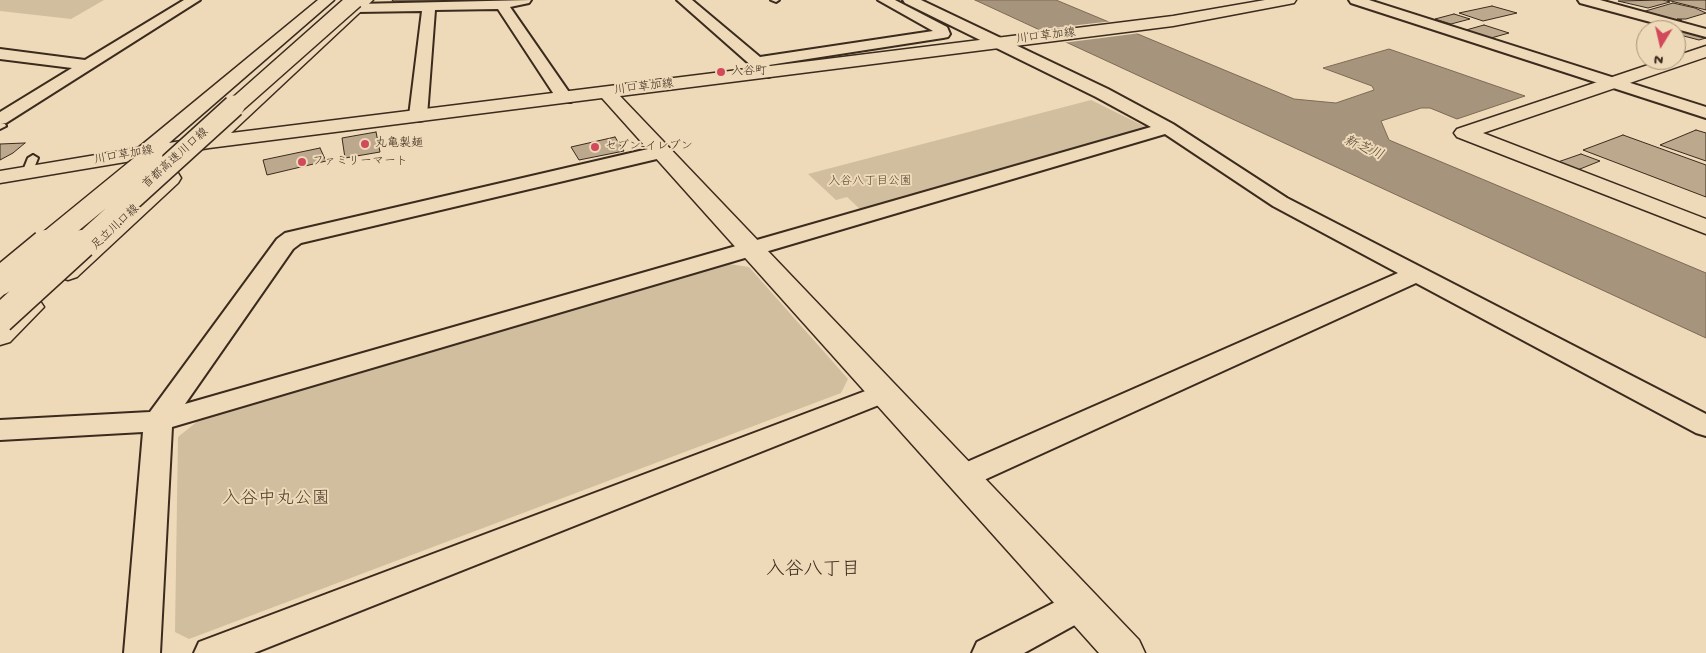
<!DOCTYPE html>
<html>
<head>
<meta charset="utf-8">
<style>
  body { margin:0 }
  #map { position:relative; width:1706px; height:653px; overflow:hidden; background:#eedab8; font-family:"Gochi Hand",sans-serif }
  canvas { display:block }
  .north { position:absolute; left:1636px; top:20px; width:50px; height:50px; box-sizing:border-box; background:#eedab8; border:1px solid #a6947a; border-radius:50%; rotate:189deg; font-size:14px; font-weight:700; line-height:20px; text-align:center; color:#3b2a1e }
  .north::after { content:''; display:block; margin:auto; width:18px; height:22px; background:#d1495b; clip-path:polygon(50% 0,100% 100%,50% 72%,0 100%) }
</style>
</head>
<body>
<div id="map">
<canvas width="1706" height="653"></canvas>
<div class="north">N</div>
</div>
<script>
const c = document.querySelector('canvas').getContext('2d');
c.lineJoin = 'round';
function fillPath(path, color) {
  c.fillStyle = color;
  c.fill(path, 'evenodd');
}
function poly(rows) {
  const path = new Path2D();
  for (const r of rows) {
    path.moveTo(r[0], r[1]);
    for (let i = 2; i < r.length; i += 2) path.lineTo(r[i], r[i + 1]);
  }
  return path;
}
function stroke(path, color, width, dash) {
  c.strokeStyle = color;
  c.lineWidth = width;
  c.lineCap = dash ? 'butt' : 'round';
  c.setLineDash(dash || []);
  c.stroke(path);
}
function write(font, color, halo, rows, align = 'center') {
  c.font = font + ' "Gochi Hand","Klee One",sans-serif';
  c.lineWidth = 4;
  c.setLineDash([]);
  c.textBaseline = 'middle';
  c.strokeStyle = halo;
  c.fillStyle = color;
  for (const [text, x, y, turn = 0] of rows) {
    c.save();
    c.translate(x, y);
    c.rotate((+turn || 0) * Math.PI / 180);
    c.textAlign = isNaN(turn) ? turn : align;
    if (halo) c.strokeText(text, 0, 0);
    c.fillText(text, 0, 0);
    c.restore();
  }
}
fillPath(poly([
  [0,0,104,0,71,19,0,11],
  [1091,100,1146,127,861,210,847,197,836,200,808,174],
  [729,264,749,267,848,379,841,393,189,639,175,632,178,437,199,420]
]), '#d0be9f');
const water = poly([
  [975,0,1056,0,1294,99,1336,103,1374,90,1372,86,1323,68,1389,49,1525,96,1457,119,1430,108,1421,108,1381,121,1389,140,1706,273,1706,338,975,0]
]);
fillPath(water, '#a7947c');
stroke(water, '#7c6a56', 1);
fillPath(poly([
  [1113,21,1141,33,1062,43,1035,30]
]), '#eedab8');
const building = poly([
  [392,0,515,0,500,2,396,4,392,0],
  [1663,0,1670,2,1648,8,1618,1,1663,0],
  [1667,0,1706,0,1706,10,1667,0],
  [1673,3,1695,8,1706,13,1686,19,1677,19,1682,20,1680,21,1642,12,1673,3],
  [1492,6,1517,13,1483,21,1459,13,1492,6],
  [1454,14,1470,19,1451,24,1435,19,1454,14],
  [1660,24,1691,32,1706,38,1699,40,1676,34,1676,30,1661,30,1650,27,1660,24],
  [1484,25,1509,33,1491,38,1466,30,1484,25],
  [1696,130,1706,133,1706,161,1660,145,1696,130],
  [376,132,380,152,345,158,342,138,376,132],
  [1623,135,1706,165,1706,197,1583,150,1623,135],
  [615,137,624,151,579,160,571,147,615,137],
  [25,143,13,153,0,160,0,144,25,143],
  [320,148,326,161,267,175,263,160,320,148],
  [1581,154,1600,161,1575,171,1555,163,1581,154]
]);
fillPath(building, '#bca98d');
stroke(building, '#3b2a1e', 1);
const lane = poly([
  [771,0,779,0,776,2,771,0],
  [0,123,5,124,6,126,0,129,0,123],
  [33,155,38,158,32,173,27,176,24,175,22,173,28,158,33,155]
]);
const street = poly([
  [184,0,200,0,6,123,0,124,0,112,72,68,0,59,0,49,85,60,184,0],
  [531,0,529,3,510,7,573,98,571,102,559,102,498,9,435,10,427,116,424,120,418,121,412,120,409,116,422,11,357,12,350,8,357,4,531,0],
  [677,0,692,0,760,57,933,31,878,0,895,0,947,27,950,34,948,37,943,38,769,65,776,72,774,75,768,77,762,75,677,0],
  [903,0,921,0,1108,89,1173,124,1287,198,1706,414,1706,436,1696,433,1416,283,973,485,962,488,951,485,947,477,951,469,1398,273,1273,206,1165,134,172,427,160,653,124,653,143,432,0,440,0,420,150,412,277,239,285,233,661,146,668,148,670,152,668,156,661,158,301,243,293,249,185,404,1151,127,1096,97,905,3,903,0],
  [1349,0,1369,0,1706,107,1706,118,1351,3,1349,0],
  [1578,0,1600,0,1706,29,1706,37,1580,3,1578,0],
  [884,384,894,387,898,393,894,399,254,653,194,653,199,642,884,384],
  [1081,590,1093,595,1099,605,1093,615,1024,653,972,653,977,642,1069,595,1081,590]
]);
const secondary = poly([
  [318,0,334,0,169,143,205,137,357,0,373,0,231,133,1173,16,1265,0,1296,0,1294,3,1289,4,1173,26,620,96,1139,640,1145,653,1099,653,602,98,209,148,0,183,0,171,138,148,318,0],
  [1706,46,1706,57,1483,133,1706,219,1706,234,1457,137,1454,133,1457,129,1663,60,1676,60,1676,56,1706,46],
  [170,172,178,173,181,178,178,183,77,277,68,280,59,277,55,272,59,267,162,173,170,172],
  [31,299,40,301,44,307,10,342,0,345,0,321,22,301,31,299]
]);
stroke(lane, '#3b2a1e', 4);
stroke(street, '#3b2a1e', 4);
stroke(secondary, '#3b2a1e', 3);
fillPath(lane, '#eedab8');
fillPath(street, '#eedab8');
fillPath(secondary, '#eedab8');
const highwayBridgeFar2 = poly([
  [233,108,355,0]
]);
const highwayBridgeFar1 = poly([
  [43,246,152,157],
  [80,246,234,106]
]);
const highwayBridge = poly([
  [0,281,45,244],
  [0,319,82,244]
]);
stroke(highwayBridgeFar2, '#3b2a1e', 19, []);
stroke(highwayBridgeFar1, '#3b2a1e', 24, []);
stroke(highwayBridge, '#3b2a1e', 31, []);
stroke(highwayBridgeFar2, '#eedab8', 16);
stroke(highwayBridgeFar1, '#eedab8', 21);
stroke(highwayBridge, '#eedab8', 28);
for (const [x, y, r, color] of [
  [721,72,5,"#d1495b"],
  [365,144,5,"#d1495b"],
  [595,147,5,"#d1495b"],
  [302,162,5,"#d1495b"]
]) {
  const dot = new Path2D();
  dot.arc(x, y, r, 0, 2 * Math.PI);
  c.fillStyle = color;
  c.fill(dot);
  stroke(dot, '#eedab8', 2);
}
write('12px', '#3b2a1e', '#eedab8', [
  ["川口草加線",1046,37,-7],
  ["川口草加線",644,88,-7],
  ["川口草加線",124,156,-10],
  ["首都高速川口線",176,159,-42],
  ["足立川口線",116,228,-43]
]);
write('12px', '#3b2a1e', '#eedab8', [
  ["入谷町",731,72],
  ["丸亀製麺",375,144],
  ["セブン-イレブン",605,147],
  ["ファミリーマート",312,162]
], 'left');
write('12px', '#514031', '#eedab8', [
  ["入谷八丁目公園",870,182]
]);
write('italic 14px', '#564436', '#eedab8', [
  ["新芝川",1363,149,24]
]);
write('18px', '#514031', '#eedab8', [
  ["入谷中丸公園",276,500]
]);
write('19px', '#3b2a1e', '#eedab8', [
  ["入谷八丁目",813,571]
]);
</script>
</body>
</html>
